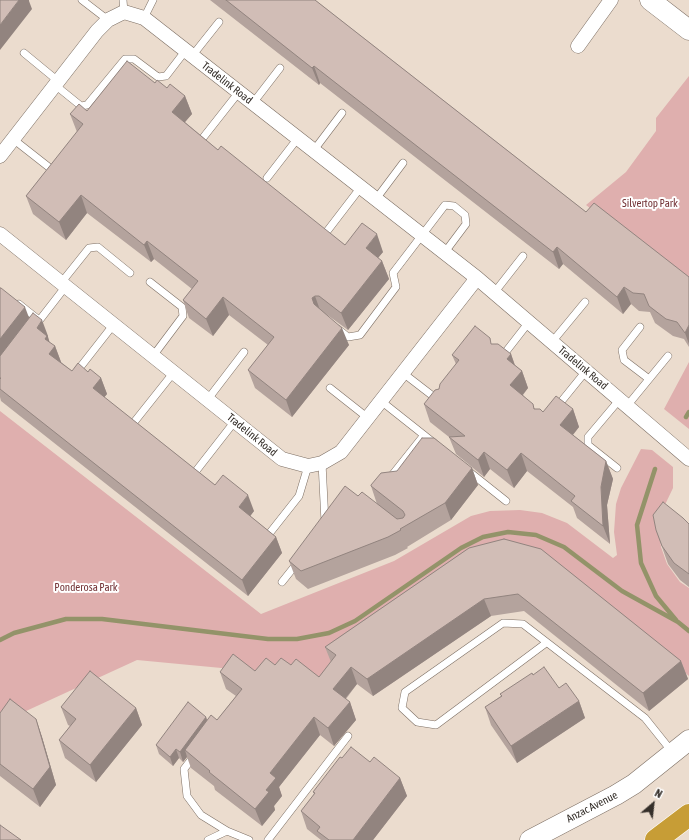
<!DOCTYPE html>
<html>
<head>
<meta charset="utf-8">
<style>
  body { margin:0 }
  #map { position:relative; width:689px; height:840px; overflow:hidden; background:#ebdcce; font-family:"Asap Condensed",sans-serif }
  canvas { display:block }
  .north { position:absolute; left:633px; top:784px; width:40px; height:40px; -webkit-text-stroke:3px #fff; paint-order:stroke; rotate:28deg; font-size:11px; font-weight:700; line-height:16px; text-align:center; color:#352f2a }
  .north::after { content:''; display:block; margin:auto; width:14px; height:18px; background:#352f2a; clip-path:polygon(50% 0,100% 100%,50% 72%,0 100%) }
</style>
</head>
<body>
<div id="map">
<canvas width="689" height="840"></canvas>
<div class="north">N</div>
</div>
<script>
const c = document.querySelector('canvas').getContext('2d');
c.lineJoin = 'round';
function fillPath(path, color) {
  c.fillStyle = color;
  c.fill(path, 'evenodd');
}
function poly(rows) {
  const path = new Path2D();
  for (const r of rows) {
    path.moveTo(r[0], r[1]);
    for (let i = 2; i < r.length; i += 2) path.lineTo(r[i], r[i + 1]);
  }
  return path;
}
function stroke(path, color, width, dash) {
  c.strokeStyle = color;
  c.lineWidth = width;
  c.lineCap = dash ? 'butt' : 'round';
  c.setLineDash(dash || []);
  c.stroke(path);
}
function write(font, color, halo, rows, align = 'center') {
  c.font = font + ' "Asap Condensed",sans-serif';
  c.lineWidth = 4;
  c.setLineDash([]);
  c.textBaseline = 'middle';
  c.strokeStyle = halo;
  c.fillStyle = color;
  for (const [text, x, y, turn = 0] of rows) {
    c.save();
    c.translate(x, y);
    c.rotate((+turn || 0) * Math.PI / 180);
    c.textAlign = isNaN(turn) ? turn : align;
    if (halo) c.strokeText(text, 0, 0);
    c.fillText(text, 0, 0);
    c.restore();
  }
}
fillPath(poly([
  [689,76,689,285,586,205,626,172,656,131,656,118],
  [689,362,689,429,664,409],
  [0,411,261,614,394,561,471,516,490,511,520,510,542,513,567,523,613,558,617,555,614,532,616,504,621,488,641,449,652,450,673,467,673,488,662,511,659,531,661,547,667,564,680,582,689,588,689,676,550,561,475,559,328,665,348,680,137,660,0,723]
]), '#dfafae');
stroke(poly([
  [686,417,689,412],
  [655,469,637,525,641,563,656,596,676,620],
  [0,640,14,633,66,619,102,619,268,639,297,639,329,633,355,621,461,548,483,537,508,532,536,535,564,547,622,591,678,622,689,631]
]), '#939369', 4.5);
const lane = poly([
  [82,0,108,20],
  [123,0,124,12],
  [144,18,153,0],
  [24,53,58,81],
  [192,56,219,22],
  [55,85,81,106,87,105,125,59,134,59,158,77,166,76,186,50],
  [253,103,280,68],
  [13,139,55,172],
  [202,139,239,92],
  [314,150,342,113],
  [267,178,298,138],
  [376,199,403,163],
  [328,230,361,187],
  [150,282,182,307,183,316,153,356],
  [61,283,89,248,98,247,130,273],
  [494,293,523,256],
  [19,304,39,320],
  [35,326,66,286],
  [640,327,622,350,624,360,649,379],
  [338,329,348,337,360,335,396,287,393,273,445,205,454,206,465,215,466,224,445,252],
  [552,342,585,302],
  [501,358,529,322],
  [78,370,114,324],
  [403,373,438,400],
  [330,388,368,418],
  [208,399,244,352],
  [381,401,434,443],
  [627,406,668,356],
  [556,408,586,371],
  [135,421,174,372],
  [322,463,325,522],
  [617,468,588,445,588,437,620,399],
  [467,470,506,501],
  [196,471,235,421],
  [389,479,424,435],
  [269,534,299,496,308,466],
  [282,582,298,562],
  [546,643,436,725,417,722,402,708,405,692,503,623,523,624,645,718,673,753],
  [194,756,184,769,187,796,201,815,227,831],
  [208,840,227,831,249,840],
  [268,840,348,736]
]);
const street = poly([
  [578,46,611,0],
  [0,156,97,31,108,20,124,12,144,18,477,278,689,459],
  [0,234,282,459,308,466,322,463,341,452,477,278]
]);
const secondary = poly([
  [650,0,689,30],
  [530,840,616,795,634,784,689,740]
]);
const highway = poly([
  [656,840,689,815]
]);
stroke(lane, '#7d6f64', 8);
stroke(street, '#7d6f64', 15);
stroke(secondary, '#7d6f64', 21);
stroke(highway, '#fff', 23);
stroke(lane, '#fff', 7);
stroke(street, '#fff', 14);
stroke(secondary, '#fff', 20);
stroke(highway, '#c79d36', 22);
fillPath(poly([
  [210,0,315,0,586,212,689,277,689,347,684,339,673,336,655,323,650,312,639,311,631,304,623,314,563,264,559,269,320,83,319,85],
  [155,83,185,96,192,114,185,122,218,150,345,245,383,252,378,258,382,261,389,279,348,330,326,314,349,345,292,417,255,388,248,370,268,345,229,315,213,336,189,318,183,300,192,289,154,259,151,262,87,213,66,240,33,214,26,196,77,132,70,114,87,111],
  [0,288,48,336,48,337,49,342,55,346,61,362,72,371,88,372,101,378,107,394,104,397,215,485,254,511,250,516,276,537,282,553,248,596,1,401,0,397],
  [493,344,511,354,515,365,522,371,528,388,523,395,535,409,543,412,573,409,579,427,573,435,606,461,613,479,607,505,610,544,577,518,573,507,527,471,514,488,490,469,484,477,456,454,449,437,430,422,424,404,439,389,456,364,452,355],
  [472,468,478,485,451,520,407,547,408,548,395,555,308,589,296,579,289,561,358,496,377,504,371,486],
  [689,524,689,587,680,580,668,564,656,530],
  [469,548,681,661,688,679,649,711,524,611,491,616,373,696,357,684,346,699,350,702,356,720,334,746,320,735,279,787,282,796,274,806,275,810,262,826,215,790,214,786,191,768,187,757,183,762,179,758,173,766,159,754,156,745,206,717,207,720,217,720,236,696,226,689,220,672,255,671,275,665,291,665,319,677,331,662,325,647],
  [533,675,559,688,579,701,585,718,517,763,491,725,485,707,501,696,500,694],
  [61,707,136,708,142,725,96,782,65,758,59,740,70,726,68,725],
  [0,713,36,719,42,737,56,785,40,807,0,776],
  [342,758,370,762,400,778,407,796,373,840,321,840,307,829,301,811,314,794,313,792]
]), '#b4a39d');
fillPath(poly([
  [19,0,29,0,29,1,32,9,0,50,0,25],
  [314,66,320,83,319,85,312,68],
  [185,96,192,114,178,130,172,112],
  [81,195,87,213,66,240,59,222],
  [377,234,383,252,372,265,366,248],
  [147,241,154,259,151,262,144,245],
  [557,247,563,264,559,269,553,252],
  [382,261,389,279,348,330,341,313],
  [624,287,631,304,623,314,617,297],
  [315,296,321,313,314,304,312,298],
  [223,297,229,315,213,336,206,319],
  [25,307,31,323,0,363,0,339],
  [42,320,48,336,48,337,52,350,55,346,61,362,55,370,37,328],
  [689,325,689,344,685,333],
  [342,328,349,345,292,417,286,400],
  [511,354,517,372,507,359],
  [522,371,528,388,516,403,510,385],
  [101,378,107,394,99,404,93,388],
  [573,409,579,427,567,442,560,425],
  [484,452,490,469,484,477,478,460],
  [521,453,527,471,514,488,507,470],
  [606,461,613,479,607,505,610,544,603,526,601,487],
  [472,468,478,485,451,520,445,503],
  [248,495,254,511,245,523,239,507],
  [276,537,282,553,248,596,242,580],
  [484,599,491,616,373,696,367,679],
  [681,661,688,679,649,711,643,693],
  [351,667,357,684,339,706,333,689],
  [579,701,585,718,517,763,511,746],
  [350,702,356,720,334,746,328,728],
  [136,708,142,725,96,782,90,765],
  [206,717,209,726,185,750,187,757,183,762,180,752],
  [314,717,320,735,279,787,282,796,274,806,275,810,262,826,255,809,266,790,270,773],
  [36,719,42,737,56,785,40,807,33,789],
  [176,749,179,758,173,766,170,757],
  [400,778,407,796,373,840,353,840]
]), '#92847f');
const building = poly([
  [0,0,19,0,0,25,0,0],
  [226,0,315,0,586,212,594,203,689,277,689,325,685,333,677,322,666,319,649,306,644,294,633,293,624,287,617,297,557,247,553,252,314,66,312,68,226,0],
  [127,61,155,83,157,80,167,88,170,84,185,96,172,112,218,150,221,146,345,245,362,223,377,234,366,248,382,261,341,313,319,296,315,296,312,298,314,304,342,328,286,400,248,370,274,337,223,297,206,319,183,300,198,281,147,241,144,245,81,195,59,222,26,196,83,124,70,114,79,104,87,111,127,61],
  [0,288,1,288,25,307,0,339,0,288],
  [33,313,42,320,37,328,47,336,45,339,55,346,49,354,72,371,78,363,88,372,90,369,101,378,93,388,215,485,223,475,248,495,239,507,276,537,242,580,0,389,0,379,1,378,0,378,0,356,33,313],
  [475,326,490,338,491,344,498,344,511,354,507,359,522,371,510,385,533,404,534,409,540,409,543,412,556,396,573,409,560,425,606,461,601,487,603,526,571,501,575,496,521,453,507,470,484,452,478,460,449,437,465,436,424,404,435,390,439,389,440,384,459,360,452,355,475,326],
  [422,438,434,438,472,468,445,503,400,529,401,530,388,537,301,571,289,561,345,486,358,496,362,492,397,519,403,518,405,515,403,511,371,486,371,485,381,473,397,471,422,438],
  [663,502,683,518,689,524,689,574,674,563,662,546,656,530,653,515,663,502],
  [504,539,541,549,681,661,643,693,518,594,484,599,367,679,351,667,333,689,350,702,328,728,314,717,270,773,276,778,266,790,269,792,255,809,209,772,210,771,185,750,211,715,217,720,242,689,220,672,233,654,255,671,266,658,275,665,281,658,291,665,296,659,319,677,336,655,325,647,469,548,504,539],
  [544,667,559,688,566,683,579,701,511,746,485,707,502,696,500,694,532,673,533,675,544,667],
  [90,671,136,708,90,765,59,740,76,719,61,707,90,671],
  [10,699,36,719,50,767,33,789,0,764,0,713,10,699],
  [188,702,206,717,180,752,176,749,170,757,156,745,188,702],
  [351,747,370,762,374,757,400,778,353,840,329,840,317,831,320,827,301,811,315,793,313,792,340,757,342,758,351,747],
  [0,825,21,840,0,840,0,825]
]);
fillPath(building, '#d1bdb6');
stroke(building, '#92847f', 1);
write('11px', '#352f2a', '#fff', [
  ["Tradelink Road",227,83,38],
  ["Tradelink Road",583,368,40],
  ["Tradelink Road",252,435,39],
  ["Anzac Avenue",592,807,-27]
]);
write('11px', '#733336', '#fff', [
  ["Silvertop Park",650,204],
  ["Ponderosa Park",86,588]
]);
</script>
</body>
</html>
